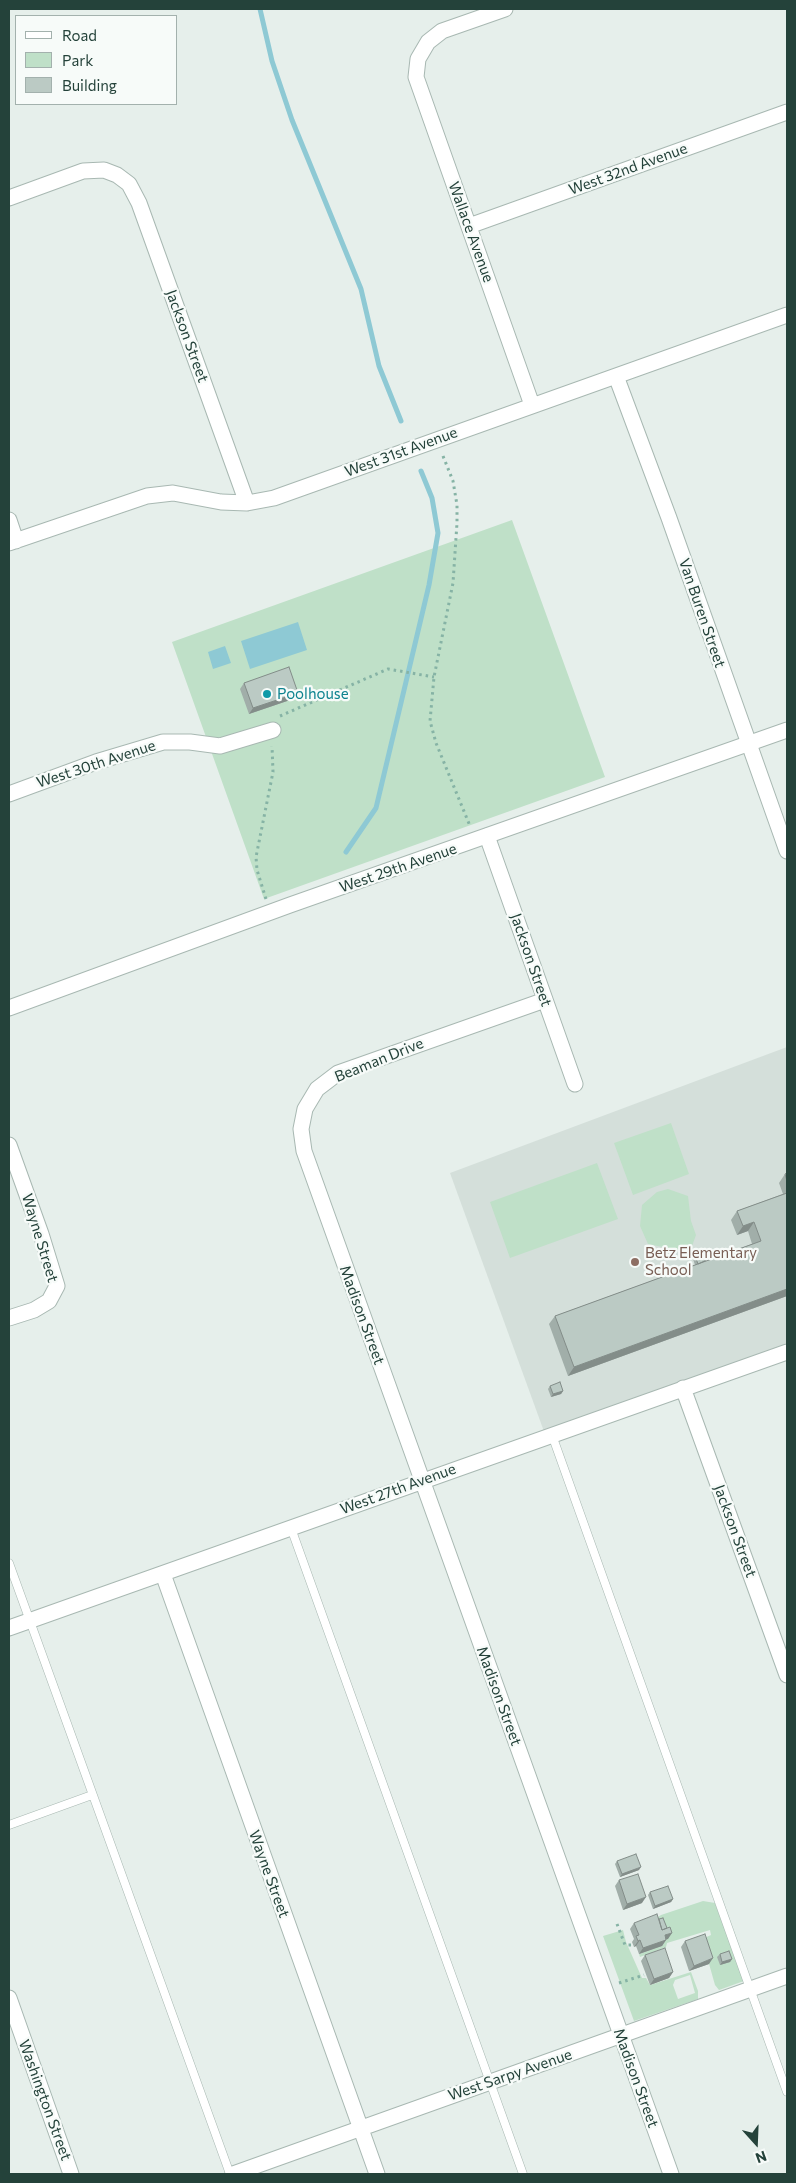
<!DOCTYPE html>
<html>
<head>
<meta charset="utf-8">
<style>
  body { margin:0 }
  #map { position:relative; width:796px; height:2183px; overflow:hidden; background:#e6efeb; font-family:Commissioner,sans-serif }
  canvas { display:block }
  .frame { position:absolute; inset:0; border:10px solid #24423a; pointer-events:none }
  .legend { position:absolute; left:15px; top:15px; width:162px; height:90px; box-sizing:border-box; background:#f7fbf9; border:1px solid #a3b1ad; margin:0; padding:6px 9px; list-style:none; font-size:15px; color:#24423a }
  .legend li { display:flex; align-items:center; gap:10px; height:25px }
  .legend b { width:25px; border:1px solid #a3b1ad }
  .north { position:absolute; left:731px; top:2118px; width:50px; height:50px; -webkit-text-stroke:4px #f7fbf9; paint-order:stroke; rotate:160deg; font-size:14px; font-weight:700; line-height:20px; text-align:center; color:#24423a }
  .north::after { content:''; display:block; margin:auto; width:18px; height:22px; background:#24423a; clip-path:polygon(50% 0,100% 100%,50% 72%,0 100%) }
</style>
</head>
<body>
<div id="map">
<canvas width="796" height="2183"></canvas>
<div class="frame"></div>
<ul class="legend">
<li><b style="height:6px;background:#fff"></b>Road</li>
<li><b style="height:14px;background:#bfe0c8"></b>Park</li>
<li><b style="height:14px;background:#bbcac4"></b>Building</li>
</ul>
<div class="north">N</div>
</div>
<script>
const c = document.querySelector('canvas').getContext('2d');
c.lineJoin = 'round';
function fillPath(path, color) {
  c.fillStyle = color;
  c.fill(path, 'evenodd');
}
function poly(rows) {
  const path = new Path2D();
  for (const r of rows) {
    path.moveTo(r[0], r[1]);
    for (let i = 2; i < r.length; i += 2) path.lineTo(r[i], r[i + 1]);
  }
  return path;
}
function stroke(path, color, width, dash) {
  c.strokeStyle = color;
  c.lineWidth = width;
  c.lineCap = dash ? 'butt' : 'round';
  c.setLineDash(dash || []);
  c.stroke(path);
}
function write(font, color, halo, rows, align = 'center') {
  c.font = font + ' Commissioner,sans-serif';
  c.lineWidth = 4.5;
  c.setLineDash([]);
  c.textBaseline = 'middle';
  c.strokeStyle = halo;
  c.fillStyle = color;
  for (const [text, x, y, turn = 0] of rows) {
    c.save();
    c.translate(x, y);
    c.rotate((+turn || 0) * Math.PI / 180);
    c.textAlign = isNaN(turn) ? turn : align;
    if (halo) c.strokeText(text, 0, 0);
    c.fillText(text, 0, 0);
    c.restore();
  }
}
fillPath(poly([
  [787,1047,787,1352,546,1437,450,1173]
]), '#d4dfda');
fillPath(poly([
  [512,520,605,777,264,899,172,642],
  [671,1123,689,1174,633,1195,614,1143],
  [597,1163,618,1219,510,1258,490,1202],
  [668,1189,688,1196,691,1221,696,1235,692,1246,677,1250,648,1244,640,1226,642,1205,657,1192],
  [703,1901,715,1903,744,1981,719,1990,715,1985,702,1939,711,1935,710,1930,667,1943,666,1947,640,1957,639,1954,662,1946,655,1919,661,1915],
  [623,1930,626,1942,642,1978,646,1978,650,1985,691,1972,698,1991,698,1999,634,2021,603,1936],
  [690,1975,695,1993,678,1999,673,1985,675,1980]
]), '#bfe0c8');
fillPath(poly([
  [298,622,307,650,250,669,241,641],
  [225,646,231,663,213,669,208,652]
]), '#8ec9d4');
stroke(poly([
  [260,9,272,61,292,120,361,289,379,366,401,421],
  [346,852,376,808,429,585,438,533,432,498,421,471]
]), '#8ec9d4', 5);
const service = poly([
  [552,1435,787,2092],
  [291,1528,523,2174],
  [9,1563,230,2174],
  [9,1825,92,1795]
]);
const minor = poly([
  [505,9,442,31,428,42,418,59,416,77,532,405],
  [9,198,83,171,104,170,117,175,129,184,139,203,247,503],
  [469,226,787,112],
  [616,376,669,518,787,851],
  [9,520,16,541],
  [9,543,147,496,173,493,221,502,247,503,274,498,787,315],
  [9,794,96,762,163,742,190,742,220,746,273,730],
  [487,836,575,1084],
  [545,1000,338,1073,317,1089,305,1109,301,1129,304,1151,671,2174],
  [9,1145,41,1234,57,1286,49,1301,34,1310,9,1318],
  [683,1388,787,1675],
  [163,1574,377,2174],
  [9,1628,787,1352],
  [233,2174,787,1976]
]);
const tertiary = poly([
  [9,1008,290,905,787,730],
  [9,1998,71,2174]
]);
stroke(service, '#a8b8b2', 9);
stroke(minor, '#a8b8b2', 17);
stroke(tertiary, '#a8b8b2', 17);
stroke(poly([
  [443,456,453,481,457,505,457,523,453,583,434,677,430,721,436,743,470,826],
  [280,716,388,669,434,677],
  [266,899,257,870,256,857,273,772,272,746],
  [617,1924,625,1945,633,1945],
  [619,1983,644,1975]
]), '#86b3a5', 3, [2.5, 4]);
stroke(service, '#fff', 8);
stroke(minor, '#fff', 15);
stroke(tertiary, '#fff', 15);
fillPath(poly([
  [244,683,293,699,249,714,240,689],
  [787,1173,787,1296,568,1376,549,1324,555,1316,695,1265,692,1256,694,1253,709,1259,752,1244,748,1231,737,1235,731,1220,737,1211,783,1194,779,1183,785,1174],
  [550,1386,563,1391,561,1394,551,1397,548,1389],
  [617,1861,639,1870,620,1877,615,1864],
  [619,1880,642,1903,623,1910,615,1886],
  [650,1892,673,1899,671,1902,653,1909,648,1895],
  [634,1923,668,1939,666,1939,666,1940,662,1946,639,1954,636,1946,634,1947,632,1942,634,1939,630,1929],
  [685,1941,709,1964,689,1971,681,1947],
  [720,1954,732,1959,730,1962,720,1965,717,1957],
  [645,1955,673,1972,669,1978,650,1985,641,1961]
]), '#a1aea9');
fillPath(poly([
  [298,693,293,699,249,714,253,708],
  [754,1222,748,1231,737,1235,743,1226],
  [787,1289,787,1296,568,1376,574,1367],
  [563,1391,561,1394,551,1397,553,1394],
  [641,1867,639,1870,620,1877,622,1874],
  [646,1897,642,1903,623,1910,627,1904],
  [673,1899,671,1902,653,1909,655,1906],
  [672,1933,668,1939,661,1941,665,1935],
  [640,1940,636,1946,634,1947,638,1941],
  [666,1940,662,1946,639,1954,643,1948],
  [713,1958,709,1964,689,1971,694,1966],
  [732,1959,730,1962,720,1965,722,1962],
  [673,1972,669,1978,650,1985,654,1979]
]), '#838d89');
const building = poly([
  [289,667,298,693,253,708,244,683,289,667],
  [787,1173,787,1181,785,1174,787,1173],
  [787,1193,787,1289,574,1367,555,1316,761,1241,754,1222,743,1226,737,1211,787,1193],
  [706,1249,709,1259,698,1264,694,1253,706,1249],
  [560,1382,563,1391,553,1394,550,1386,560,1382],
  [636,1854,641,1867,622,1874,617,1861,636,1854],
  [638,1874,646,1897,627,1904,619,1880,638,1874],
  [668,1886,673,1899,655,1906,650,1892,668,1886],
  [657,1914,662,1930,670,1927,672,1933,665,1935,666,1940,643,1948,640,1940,638,1941,636,1936,639,1935,634,1923,657,1914],
  [663,1918,667,1928,662,1930,659,1919,663,1918],
  [705,1934,713,1958,694,1966,685,1941,705,1934],
  [665,1948,673,1972,654,1979,645,1955,665,1948],
  [729,1951,732,1959,722,1962,720,1954,729,1951]
]);
fillPath(building, '#bbcac4');
stroke(building, '#838d89', 1);
for (const [x, y, r, color] of [
  [267,694,5,"#0f9aa8"],
  [635,1262,5,"#8d6e63"]
]) {
  const dot = new Path2D();
  dot.arc(x, y, r, 0, 2 * Math.PI);
  c.fillStyle = color;
  c.fill(dot);
  stroke(dot, '#f7fbf9', 2);
}
write('15px', '#24423a', '#f7fbf9', [
  ["West 32nd Avenue",628,169,-20],
  ["Wallace Avenue",471,232,70],
  ["Jackson Street",187,336,70],
  ["West 31st Avenue",401,452,-20],
  ["Van Buren Street",702,613,71],
  ["West 30th Avenue",96,764,-18],
  ["West 29th Avenue",398,868,-19],
  ["Jackson Street",531,960,71],
  ["Beaman Drive",379,1060,-22],
  ["Wayne Street",40,1238,73],
  ["Madison Street",362,1315,70],
  ["West 27th Avenue",398,1489,-20],
  ["Jackson Street",735,1531,70],
  ["Madison Street",499,1696,70],
  ["Wayne Street",269,1874,70],
  ["West Sarpy Avenue",510,2075,-19],
  ["Madison Street",636,2078,70],
  ["Washington Street",45,2100,70]
]);
write('15px', '#0d838f', '#f7fbf9', [
  ["Poolhouse",277,694]
], 'left');
write('15px', '#785e54', '#f7fbf9', [
  ["Betz Elementary",645,1253],
  ["School",645,1270]
], 'left');
</script>
</body>
</html>
